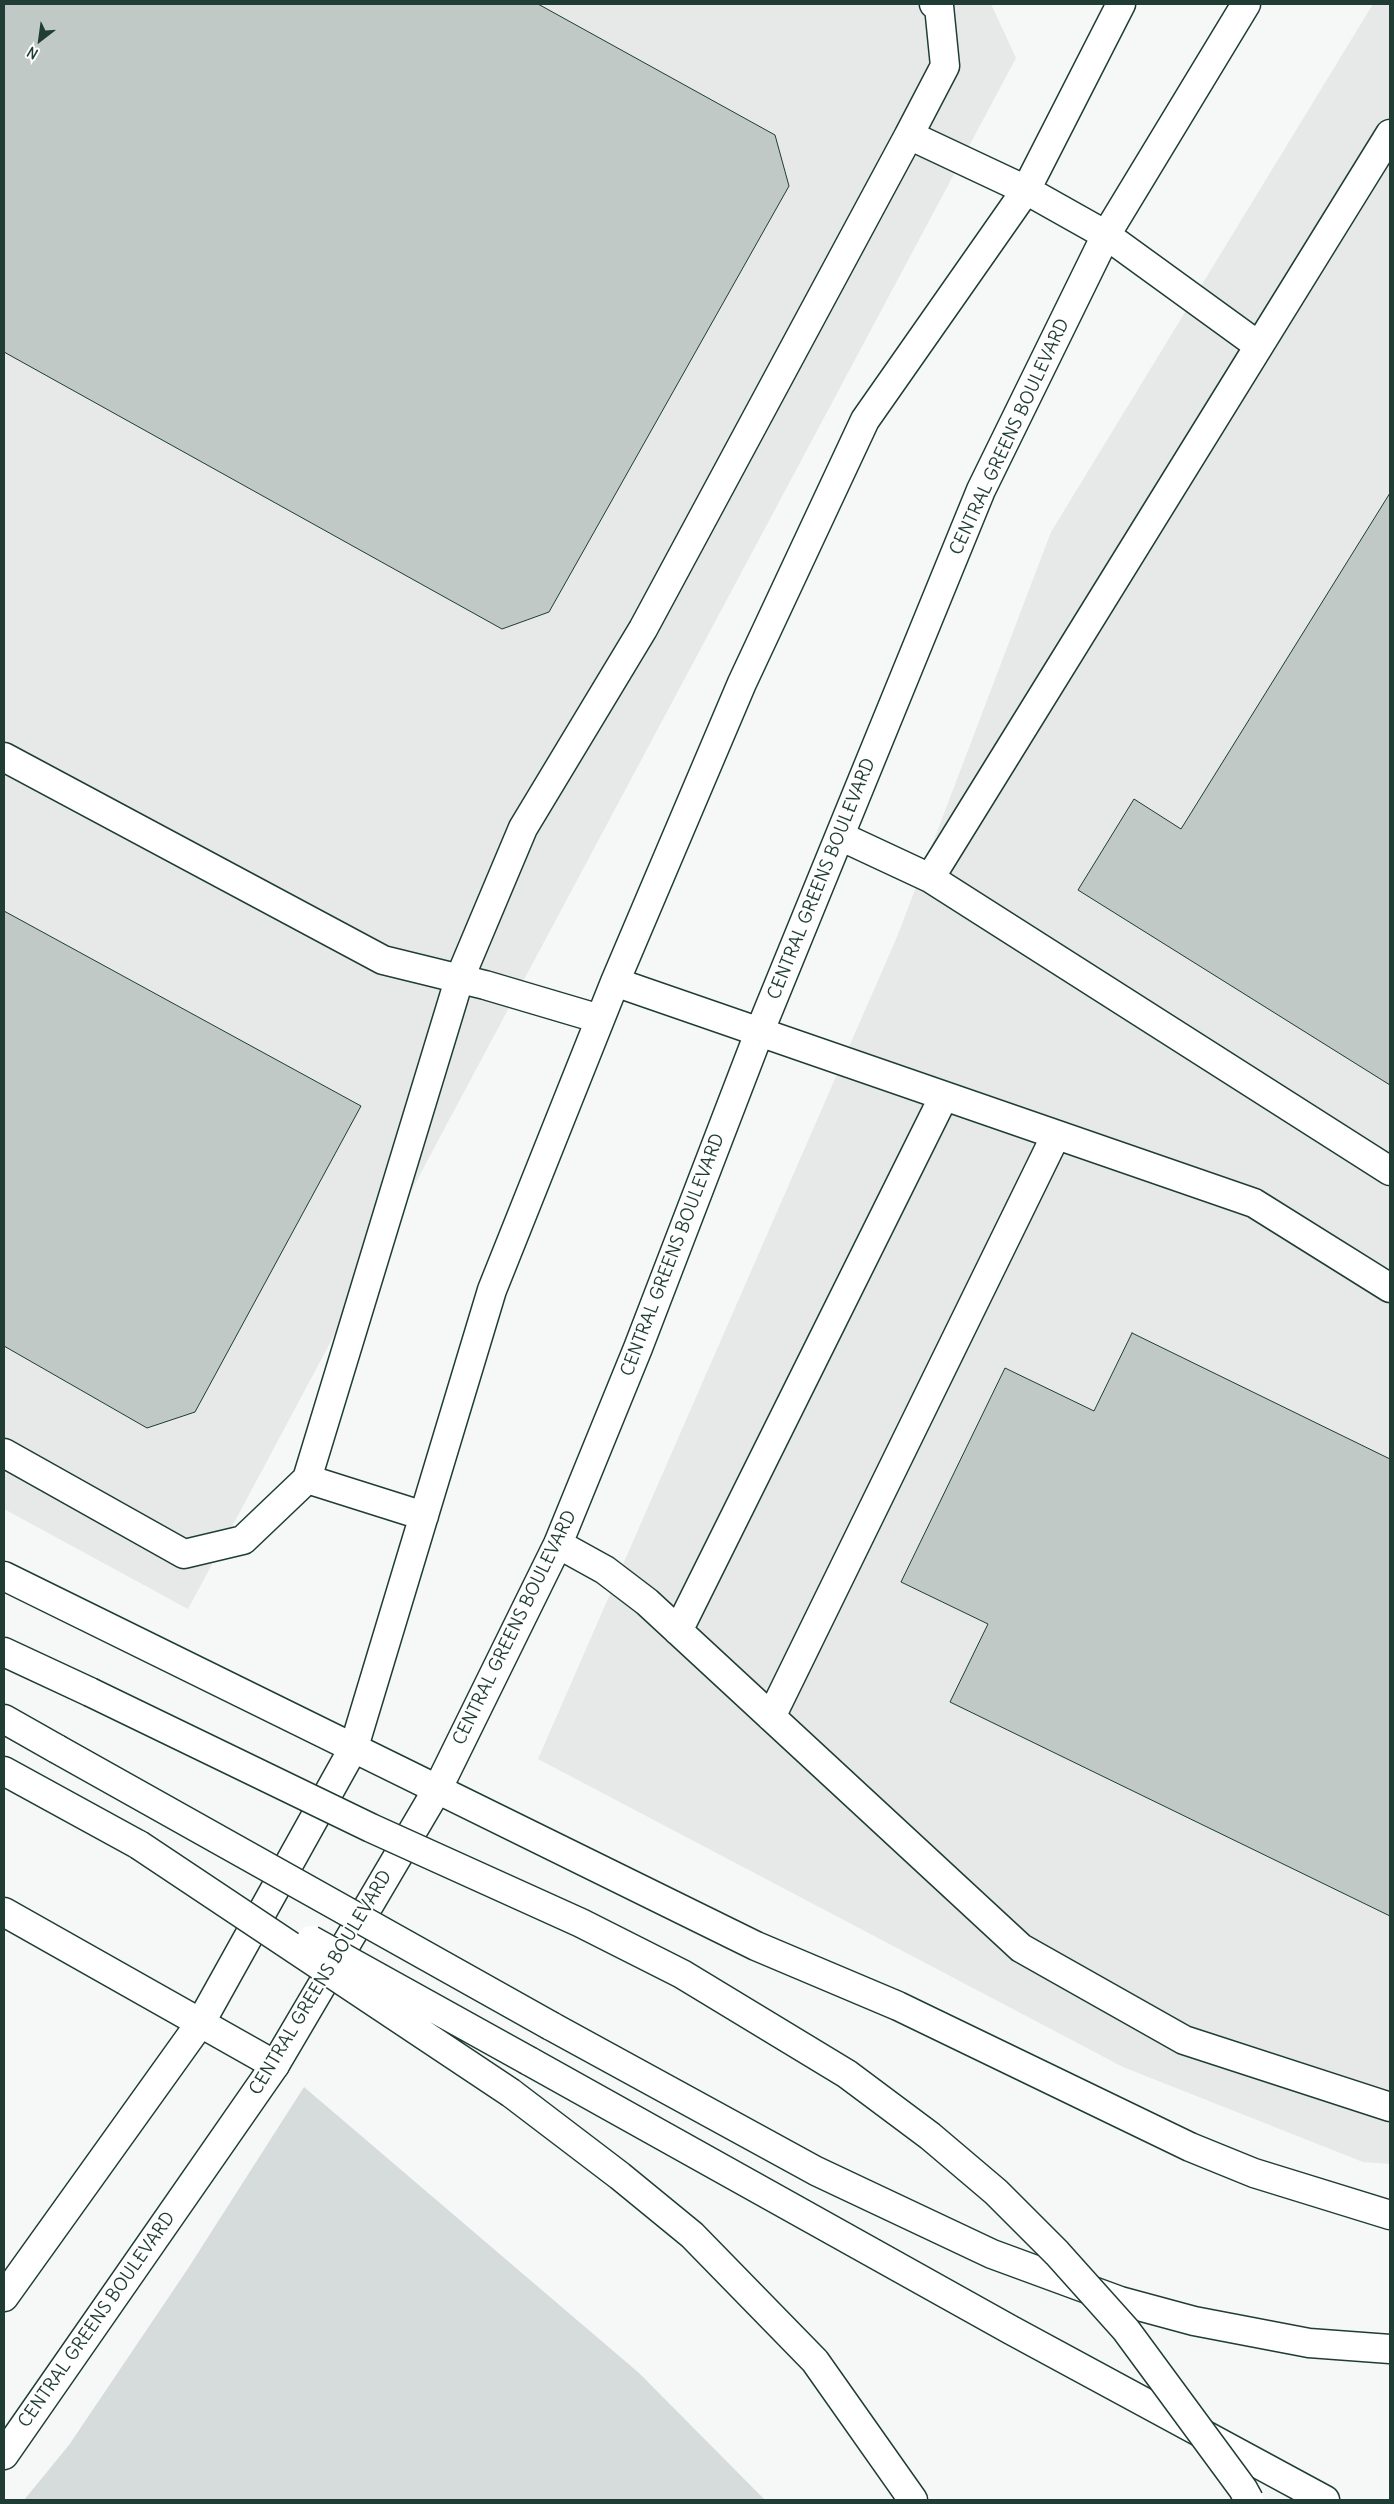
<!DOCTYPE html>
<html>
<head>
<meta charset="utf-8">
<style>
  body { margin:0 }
  #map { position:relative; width:1394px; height:2504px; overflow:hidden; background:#f6f7f7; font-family:Delius,sans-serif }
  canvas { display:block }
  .frame { position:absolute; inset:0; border:5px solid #1f3d34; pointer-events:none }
  .north { position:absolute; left:15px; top:15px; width:50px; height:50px; -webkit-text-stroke:4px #fff; paint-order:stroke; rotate:210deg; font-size:14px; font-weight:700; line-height:20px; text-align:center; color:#1f3d34 }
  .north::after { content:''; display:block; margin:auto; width:18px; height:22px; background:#1f3d34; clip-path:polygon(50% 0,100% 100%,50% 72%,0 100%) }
</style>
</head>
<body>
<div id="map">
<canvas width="1394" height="2504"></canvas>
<div class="frame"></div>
<div class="north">N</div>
</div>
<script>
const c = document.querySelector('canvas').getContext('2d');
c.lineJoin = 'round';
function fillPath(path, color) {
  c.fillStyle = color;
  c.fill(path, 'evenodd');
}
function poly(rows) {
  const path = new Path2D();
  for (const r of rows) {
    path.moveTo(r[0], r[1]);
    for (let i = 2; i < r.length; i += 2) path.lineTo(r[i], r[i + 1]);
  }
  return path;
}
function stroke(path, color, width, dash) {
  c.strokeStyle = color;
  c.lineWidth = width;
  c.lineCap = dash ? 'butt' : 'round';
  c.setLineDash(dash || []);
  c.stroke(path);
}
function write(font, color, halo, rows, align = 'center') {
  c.font = font + ' Delius,sans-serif';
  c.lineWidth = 4;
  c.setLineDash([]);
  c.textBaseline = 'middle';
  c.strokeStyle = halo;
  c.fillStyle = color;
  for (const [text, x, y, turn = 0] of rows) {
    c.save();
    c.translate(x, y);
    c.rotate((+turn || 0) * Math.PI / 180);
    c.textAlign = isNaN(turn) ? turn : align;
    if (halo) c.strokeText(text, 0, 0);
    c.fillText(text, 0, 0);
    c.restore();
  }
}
fillPath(poly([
  [4,4,991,4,1016,58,188,1609,4,1509],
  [1373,4,1390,4,1390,2164,1363,2162,1123,2067,538,1759,897,937,1051,532]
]), '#e6e9e8');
fillPath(poly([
  [304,2087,639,2373,765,2500,24,2500,69,2445,187,2270]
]), '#d6dcdb');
const building = poly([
  [4,4,538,4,775,135,789,186,549,612,502,629,4,352,4,4],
  [1390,493,1390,1085,1078,890,1134,799,1181,829,1390,493],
  [4,911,361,1106,195,1412,147,1428,4,1346,4,911],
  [1132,1333,1390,1459,1390,1916,950,1702,988,1624,901,1582,1005,1368,1094,1411,1132,1333]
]);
fillPath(building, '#c0c9c6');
stroke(building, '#1f3d34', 1);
const minor = poly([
  [1390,134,930,878,1390,1171],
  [909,135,945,66,939,6,934,4],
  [4,757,383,960,485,985,600,1019],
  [840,836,930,878],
  [615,982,1254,1203,1390,1288],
  [4,1453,184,1554,243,1540,307,1479,424,1516],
  [307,1479,459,980,523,828,643,629,909,135,1026,190,1106,235,1259,346],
  [558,1544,605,1570,647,1602,1021,1948,1184,2040,1390,2107],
  [678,1631,944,1096],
  [771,1717,1056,1135],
  [4,2297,201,2022,354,1747,492,1290,615,982,742,683,865,420,1026,190,1121,4],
  [4,2455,275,2065,438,1788,558,1544,638,1348,759,1033,981,490,1106,235,1246,4]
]);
const highway = poly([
  [4,1576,756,1946,898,2006,1190,2147,1254,2173,1390,2215],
  [4,1652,90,1692],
  [4,1719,57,1749],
  [4,1771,139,1845],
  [4,1912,275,2065],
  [551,2026,816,2171,992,2254,1120,2301,1194,2321,1309,2343,1390,2349],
  [529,2061,1011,2330,1325,2500],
  [511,2093,620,2176,692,2235,815,2361,913,2500]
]);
stroke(minor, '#1f3d34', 31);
stroke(highway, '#1f3d34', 31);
stroke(minor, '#fff', 28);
stroke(highway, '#fff', 28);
const highwayBridge = poly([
  [90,1692,371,1828,581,1923,682,1974,847,2074,930,2136,996,2192,1057,2253,1126,2330,1243,2489,1249,2500],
  [57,1749,551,2026],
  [139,1845,511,2093],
  [311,1940,529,2061]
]);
stroke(highwayBridge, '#1f3d34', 31, []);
stroke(highwayBridge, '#fff', 28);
write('18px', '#1f3d34', '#fff', [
  ["CENTRAL GREENS BOULEVARD",1010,437,-65],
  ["CENTRAL GREENS BOULEVARD",822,879,-68],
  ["CENTRAL GREENS BOULEVARD",673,1255,-69],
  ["CENTRAL GREENS BOULEVARD",515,1628,-64],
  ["CENTRAL GREENS BOULEVARD",321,1983,-59],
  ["CENTRAL GREENS BOULEVARD",97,2320,-55]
]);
</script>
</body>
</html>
